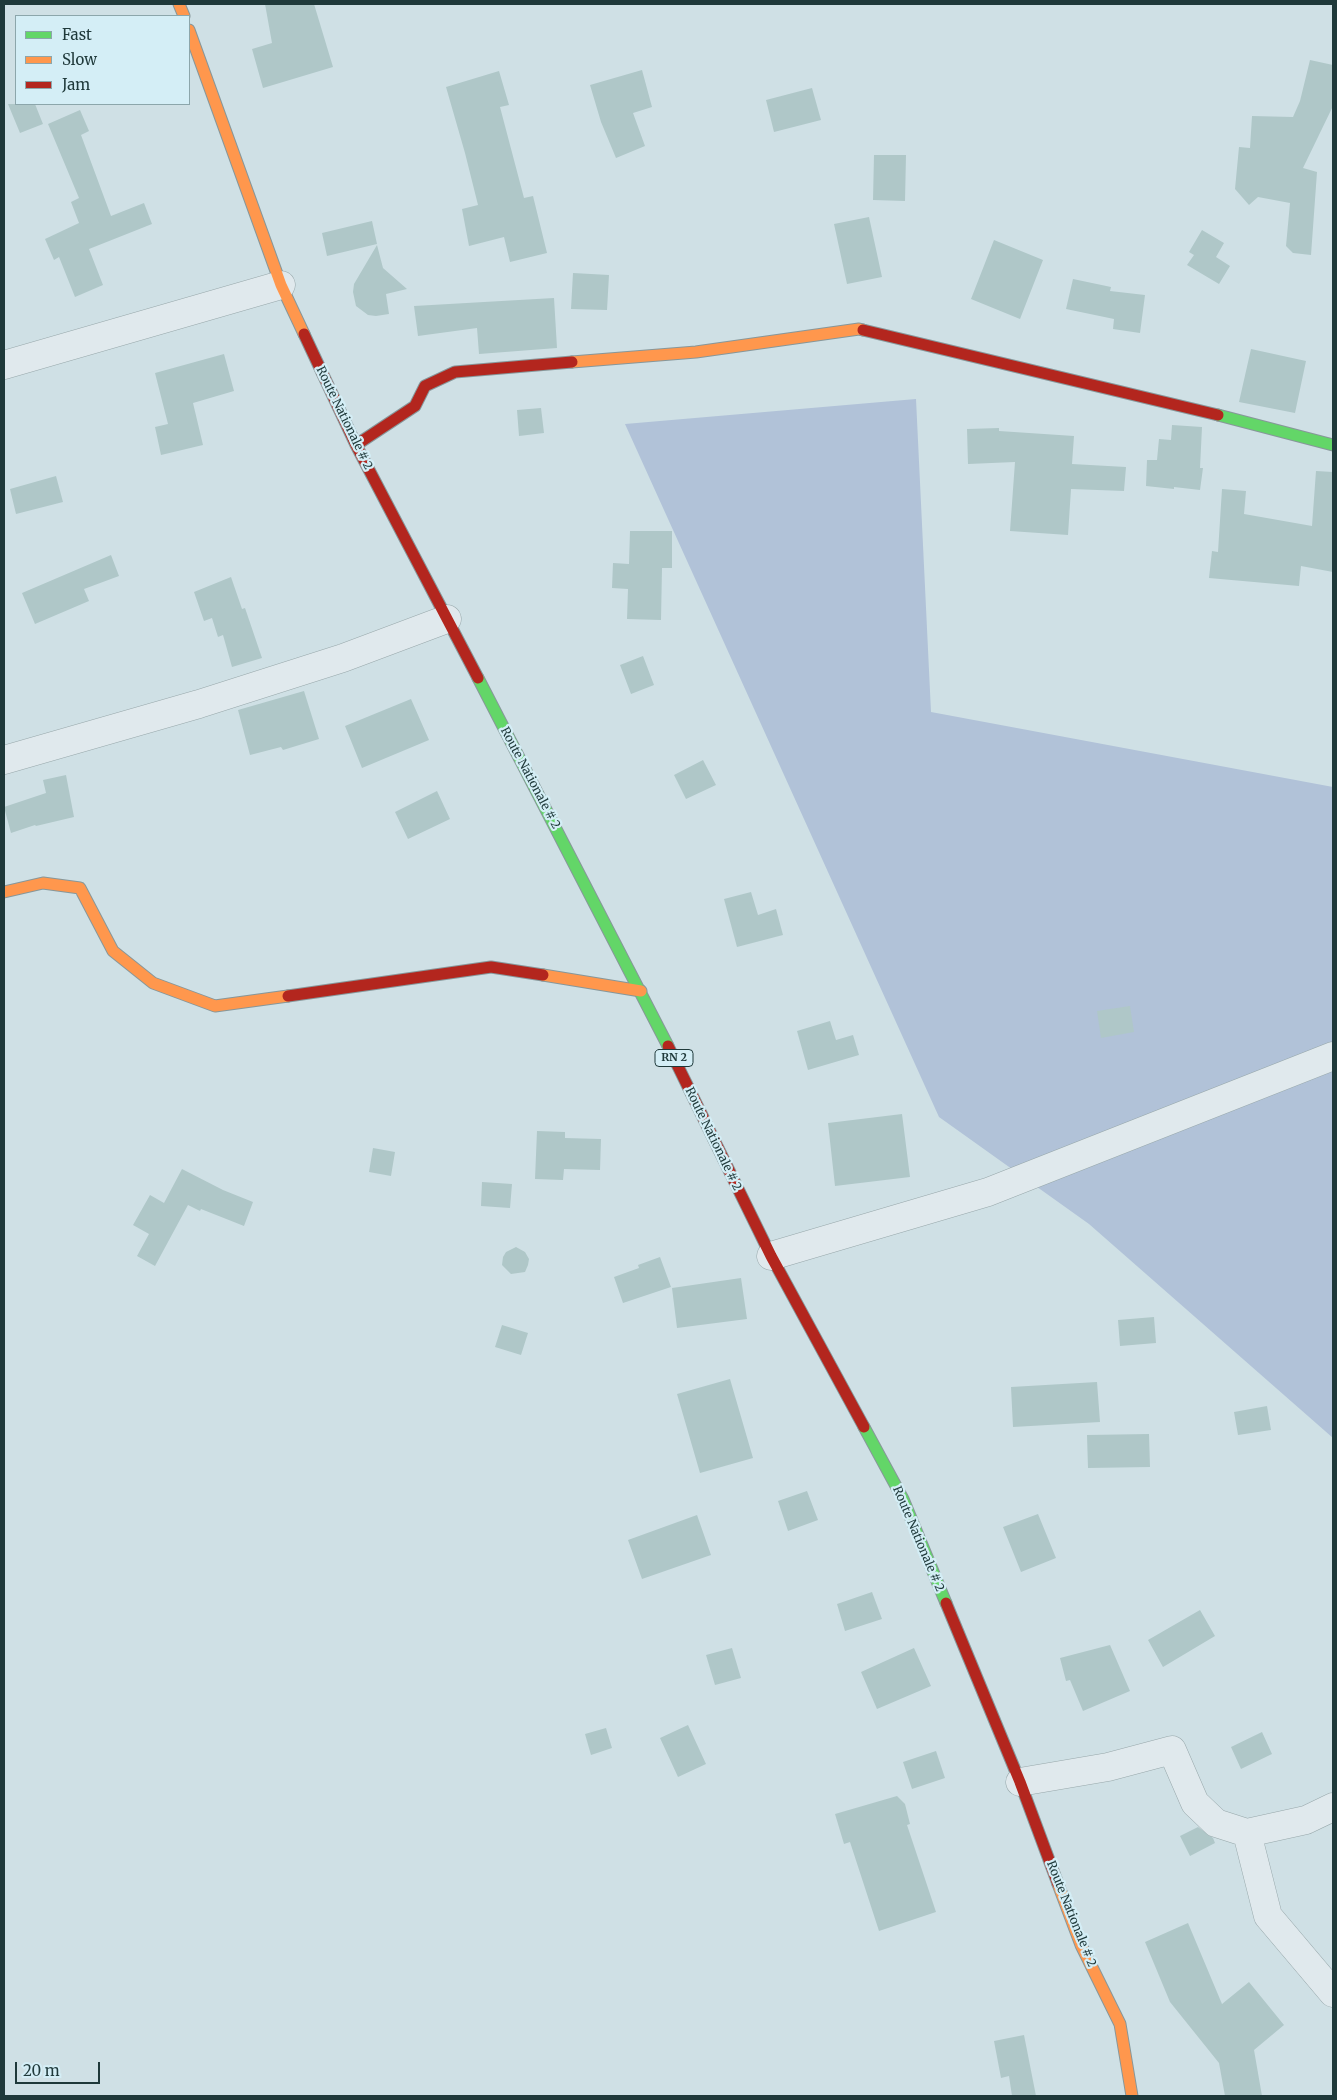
<!DOCTYPE html>
<html>
<head>
<meta charset="utf-8">
<style>
  body { margin:0 }
  #map { position:relative; width:1337px; height:2100px; overflow:hidden; background:#cfe0e5; font-family:Merriweather,serif }
  canvas { display:block }
  .frame { position:absolute; inset:0; border:5px solid #1f393a; pointer-events:none }
  .legend { position:absolute; left:15px; top:15px; width:175px; height:90px; box-sizing:border-box; background:#d4eef6; border:1px solid #8ca6ab; margin:0; padding:6px 9px; list-style:none; font-size:15px; color:#1f393a }
  .legend li { display:flex; align-items:center; gap:10px; height:25px }
  .legend b { width:25px; border:1px solid #8ca6ab }
  .scale { position:absolute; left:15px; top:2062px; width:85px; height:22px; box-sizing:border-box; border:2px solid #1f393a; border-top:0; padding-left:6px; font-size:15px; line-height:18px; white-space:nowrap; color:#1f393a; -webkit-text-stroke:4px #d4eef6; paint-order:stroke }
</style>
</head>
<body>
<div id="map">
<canvas width="1337" height="2100"></canvas>
<div class="frame"></div>
<ul class="legend">
<li><b style="height:6px;background:#63d668"></b>Fast</li>
<li><b style="height:6px;background:#ff974d"></b>Slow</li>
<li><b style="height:6px;background:#b3261e"></b>Jam</li>
</ul>
<div class="scale">20 m</div>
</div>
<script>
const c = document.querySelector('canvas').getContext('2d');
c.lineJoin = 'round';
function fillPath(path, color) {
  c.fillStyle = color;
  c.fill(path, 'evenodd');
}
function poly(rows) {
  const path = new Path2D();
  for (const r of rows) {
    path.moveTo(r[0], r[1]);
    for (let i = 2; i < r.length; i += 2) path.lineTo(r[i], r[i + 1]);
  }
  return path;
}
function stroke(path, color, width, dash) {
  c.strokeStyle = color;
  c.lineWidth = width;
  c.lineCap = dash ? 'butt' : 'round';
  c.setLineDash(dash || []);
  c.stroke(path);
}
function write(font, color, halo, rows, align = 'center') {
  c.font = font + ' Merriweather,serif';
  c.lineWidth = 4.5;
  c.setLineDash([]);
  c.textBaseline = 'middle';
  c.strokeStyle = halo;
  c.fillStyle = color;
  for (const [text, x, y, turn = 0] of rows) {
    c.save();
    c.translate(x, y);
    c.rotate((+turn || 0) * Math.PI / 180);
    c.textAlign = isNaN(turn) ? turn : align;
    if (halo) c.strokeText(text, 0, 0);
    c.fillText(text, 0, 0);
    c.restore();
  }
}
fillPath(poly([
  [916,399,931,712,1333,787,1333,1438,1089,1224,939,1117,625,424]
]), '#b1c2d8');
fillPath(poly([
  [265,4,314,4,333,67,263,88,252,49,272,43],
  [1310,60,1333,65,1333,106,1303,168,1317,172,1311,255,1293,253,1286,246,1290,203,1258,197,1249,205,1235,189,1239,147,1250,148,1252,116,1293,117,1300,101],
  [642,70,652,107,633,113,645,146,616,158,601,122,590,85],
  [499,71,509,105,500,107,524,198,533,196,547,253,510,262,504,237,469,246,462,209,478,205,465,153,446,87],
  [812,88,821,120,774,132,766,100],
  [8,104,35,104,43,124,20,133],
  [80,110,89,131,81,135,111,216,144,203,152,224,89,249,103,285,75,297,59,257,54,260,45,239,79,223,71,202,79,198,48,124],
  [874,155,906,155,905,201,873,200],
  [869,217,882,277,847,284,834,224],
  [372,221,377,244,327,256,322,233],
  [1202,230,1224,243,1216,257,1230,266,1219,284,1187,265,1194,255,1189,252],
  [994,240,1043,260,1020,319,971,299],
  [377,245,383,268,407,289,386,294,389,314,376,316,368,315,356,306,353,292,354,284],
  [573,273,609,275,607,310,571,309],
  [1073,279,1111,287,1110,291,1145,295,1140,333,1113,329,1114,319,1066,309],
  [554,298,557,348,479,354,477,328,418,336,414,306],
  [1251,349,1306,361,1295,413,1239,402],
  [224,354,234,391,193,403,203,445,161,455,155,427,168,424,155,373],
  [541,408,544,433,519,436,517,410],
  [1172,425,1202,427,1200,468,1203,468,1200,490,1174,487,1174,489,1146,486,1147,460,1157,460,1159,439,1171,440],
  [999,428,999,431,1074,436,1072,464,1126,467,1124,491,1071,489,1068,535,1010,531,1015,462,968,464,967,429],
  [1316,471,1333,472,1333,572,1301,566,1299,586,1209,578,1212,551,1218,552,1222,489,1246,491,1244,514,1312,526],
  [56,476,63,502,16,514,10,489],
  [630,531,672,531,672,568,662,568,661,620,627,619,628,589,612,588,613,563,629,564],
  [111,555,119,576,84,589,89,601,35,624,22,593],
  [231,577,242,609,245,608,262,658,232,667,223,635,218,637,212,618,204,621,194,592],
  [643,656,654,685,631,694,620,665],
  [304,691,319,739,283,750,281,747,250,755,238,710],
  [411,699,429,740,362,768,345,726],
  [703,760,716,785,686,799,674,775],
  [66,775,74,817,36,826,35,825,11,833,4,807,46,793,43,780],
  [437,791,450,819,408,839,395,812],
  [751,892,758,915,776,909,783,935,737,947,724,899],
  [1130,1006,1134,1032,1101,1038,1097,1011],
  [830,1021,836,1040,853,1035,859,1055,808,1070,797,1031],
  [902,1114,910,1177,835,1186,828,1123],
  [537,1131,565,1132,565,1138,601,1139,600,1170,564,1169,563,1180,535,1179],
  [373,1148,395,1152,391,1176,369,1172],
  [182,1169,223,1190,253,1202,244,1226,201,1209,200,1211,188,1205,155,1266,137,1256,149,1234,133,1225,150,1195,164,1203],
  [482,1182,512,1184,510,1208,481,1206],
  [516,1247,525,1252,529,1259,528,1265,525,1272,511,1274,502,1265,503,1257,506,1252],
  [660,1257,671,1287,623,1303,614,1277,639,1268,638,1265],
  [741,1278,747,1319,677,1328,672,1288],
  [1154,1317,1156,1343,1120,1346,1118,1320],
  [502,1325,528,1333,521,1355,495,1347],
  [730,1379,753,1458,700,1473,677,1394],
  [1097,1382,1100,1422,1013,1427,1011,1387],
  [1267,1406,1271,1430,1238,1435,1234,1412],
  [1149,1434,1150,1467,1088,1468,1087,1435],
  [807,1491,818,1520,788,1531,778,1501],
  [1038,1514,1056,1558,1021,1572,1003,1527],
  [697,1515,711,1555,642,1579,628,1540],
  [872,1592,882,1619,845,1631,837,1604],
  [1200,1610,1215,1636,1163,1667,1148,1640],
  [1110,1645,1130,1691,1083,1711,1070,1680,1066,1681,1060,1658],
  [732,1648,741,1678,715,1685,706,1655],
  [914,1648,931,1686,877,1709,861,1672],
  [688,1725,706,1764,678,1777,660,1738],
  [606,1728,612,1748,591,1755,585,1734],
  [1262,1732,1272,1754,1241,1769,1231,1747],
  [936,1751,945,1778,912,1789,903,1762],
  [897,1796,905,1804,910,1824,907,1825,936,1912,879,1931,850,1842,844,1844,835,1814],
  [1198,1827,1213,1838,1215,1843,1190,1856,1180,1836],
  [1188,1923,1222,2004,1249,1982,1284,2025,1254,2050,1262,2096,1225,2096,1219,2063,1170,2002,1145,1942],
  [1024,2035,1036,2096,1012,2096,1009,2076,1001,2078,994,2041]
]), '#afc7c8');
const street = poly([
  [4,365,281,285],
  [4,760,199,704,343,658,447,619],
  [771,1256,988,1192,1333,1056],
  [1020,1782,1108,1767,1172,1750,1195,1803,1216,1823,1247,1833,1306,1820,1333,1807],
  [1247,1833,1268,1916,1333,1993]
]);
const fast = poly([
  [1218,415,1333,445],
  [478,678,668,1046],
  [864,1427,903,1499,946,1603]
]);
const slow = poly([
  [179,4,184,16],
  [189,30,281,285,304,334],
  [572,362,696,352,859,329,863,330],
  [4,892,43,883,80,888,113,951,153,983,215,1006,288,996],
  [543,975,641,991],
  [1058,1884,1081,1945,1120,2024,1132,2096]
]);
const jam = poly([
  [863,330,1218,415],
  [304,334,356,445,478,678],
  [356,445,415,406,425,386,455,372,572,362],
  [288,996,491,967,543,975],
  [668,1046,771,1256,864,1427],
  [946,1603,1020,1782,1058,1884]
]);
stroke(street, '#97a7aa', 29);
stroke(fast, '#87979a', 13);
stroke(slow, '#87979a', 13);
stroke(jam, '#87979a', 13);
stroke(street, '#e0e9ed', 28);
stroke(fast, '#63d668', 11);
stroke(slow, '#ff974d', 11);
stroke(jam, '#b3261e', 11);
for (const [x, y, w] of [
  [674,1058,38]
]) {
  const box = new Path2D();
  box.roundRect(x - w / 2, y - 8.5, w, 17, 4);
  c.fillStyle = '#d4eef6';
  c.fill(box);
  stroke(box, '#1f393a', 1);
}
write('bold 11px', '#1f393a', null, [
  ["RN 2",674,1058]
]);
write('12px', '#1f393a', '#d4eef6', [
  ["Route Nationale # 2",344,418,64],
  ["Route Nationale # 2",530,778,62],
  ["Route Nationale # 2",713,1139,64],
  ["Route Nationale # 2",918,1539,67],
  ["Route Nationale # 2",1071,1914,68]
]);
</script>
</body>
</html>
